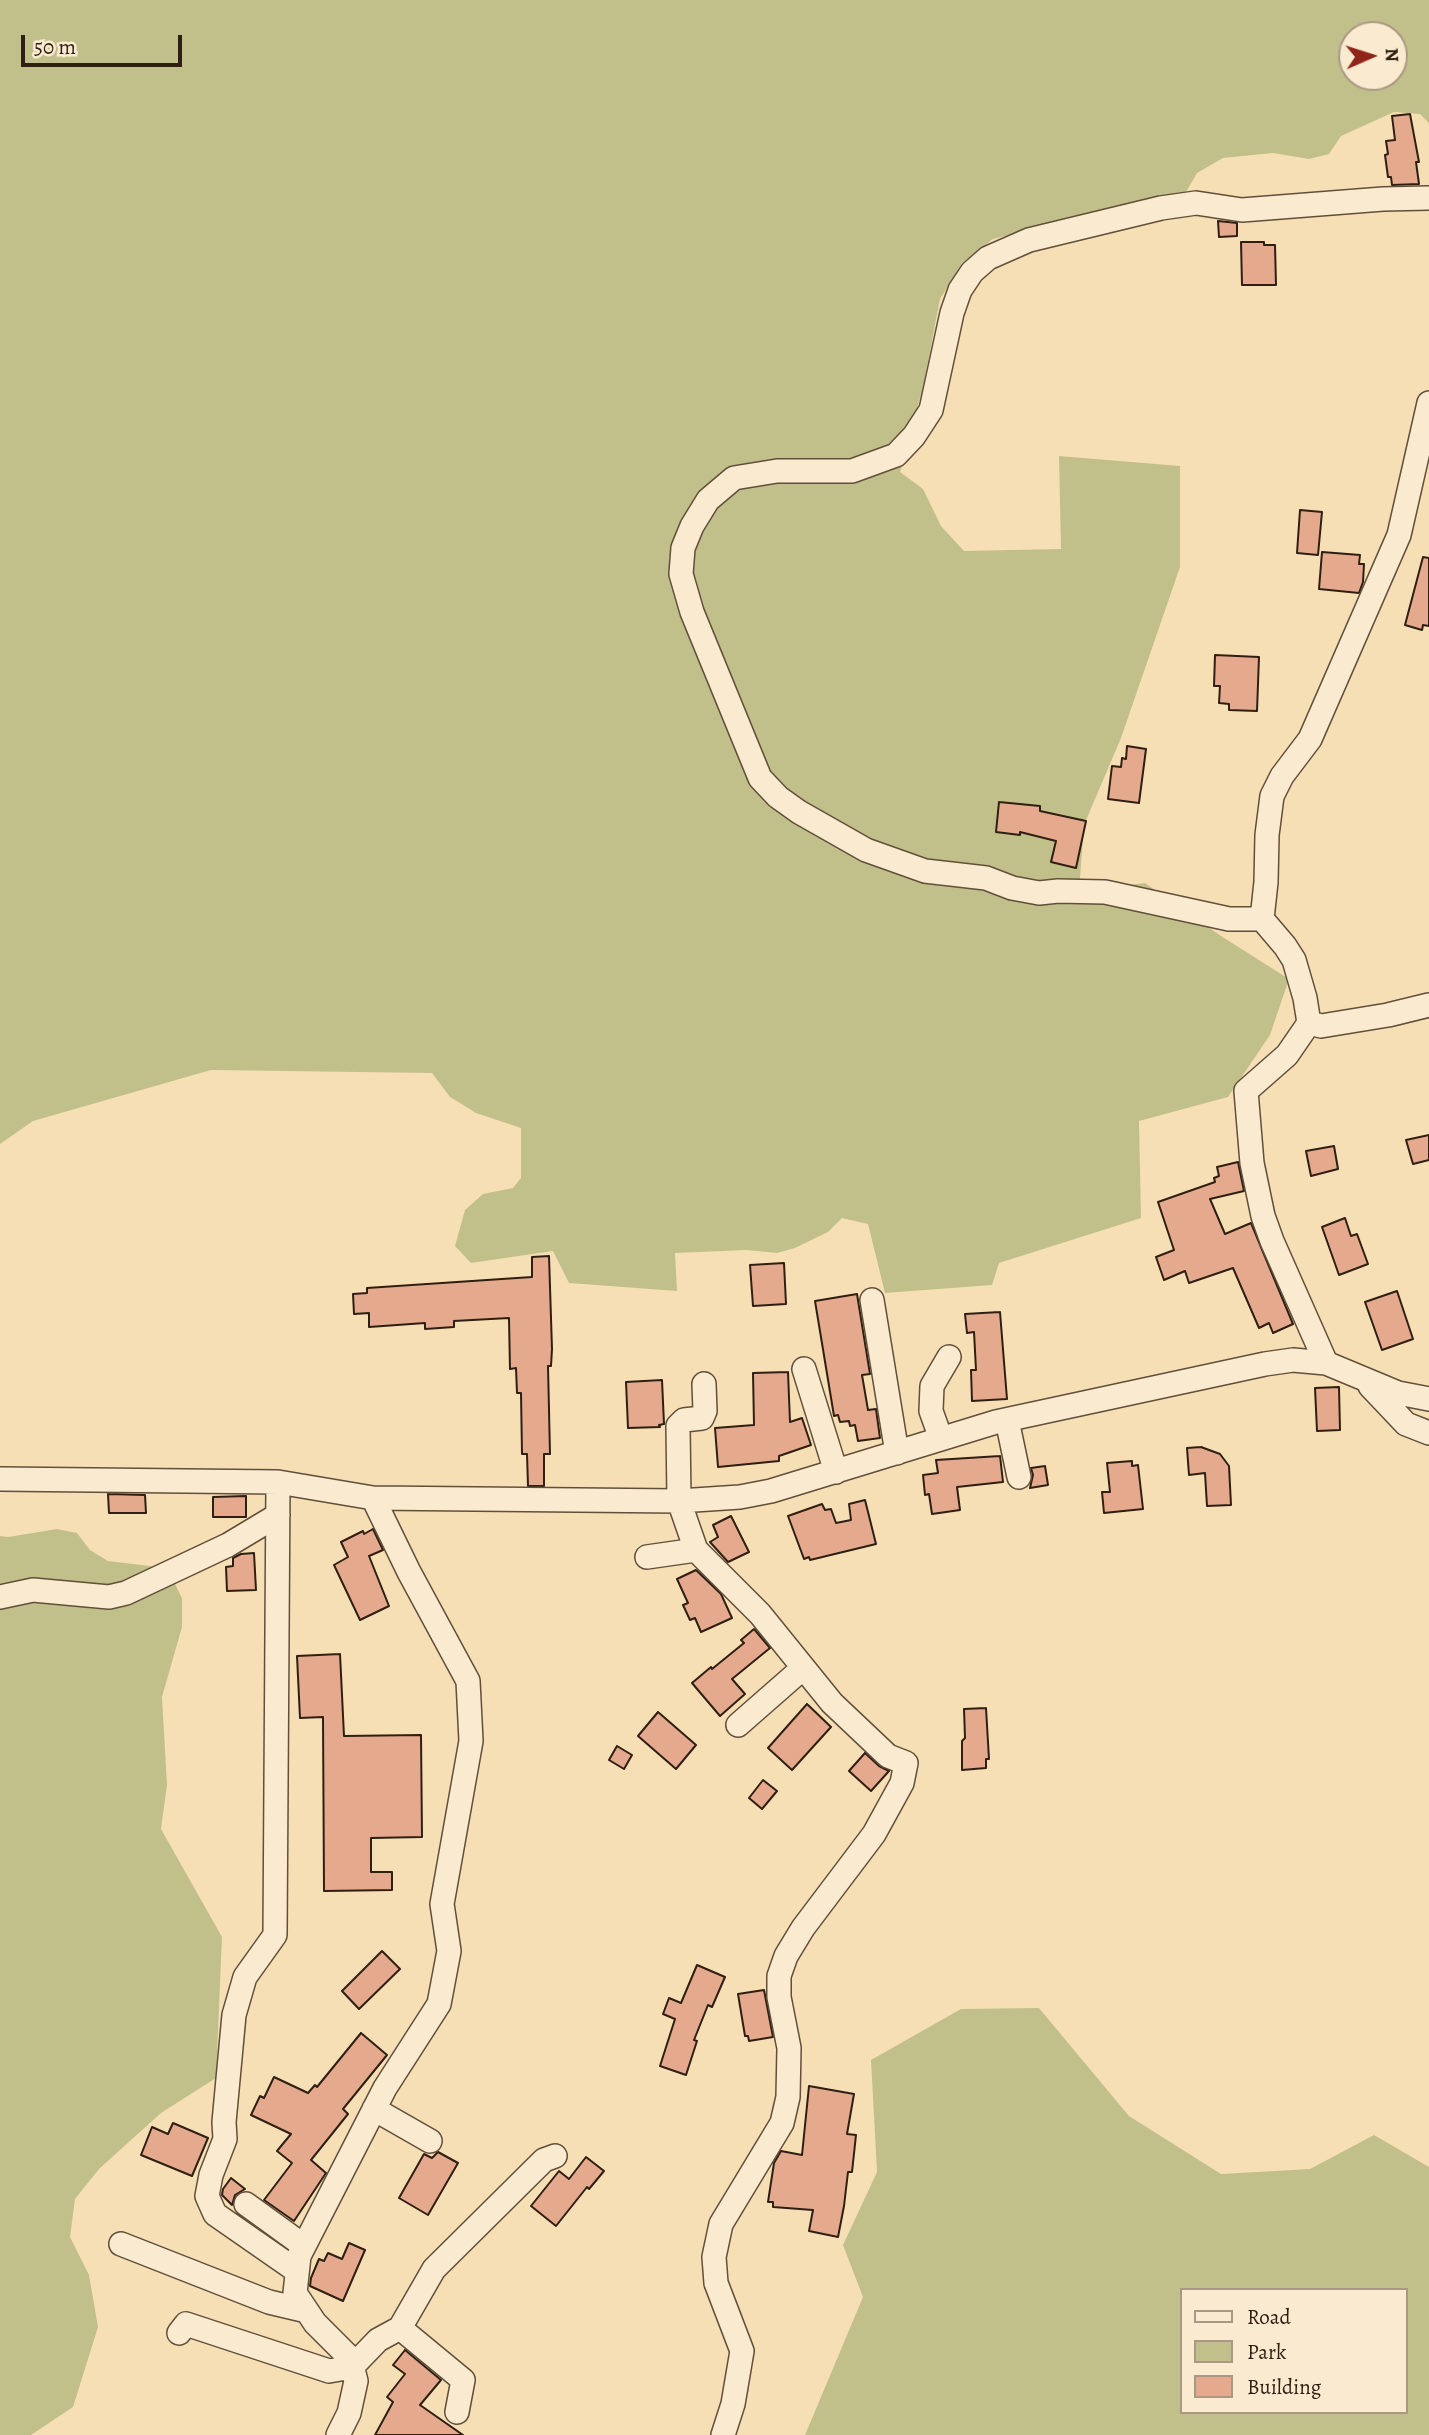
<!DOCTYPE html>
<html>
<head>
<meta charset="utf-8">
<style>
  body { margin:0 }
  #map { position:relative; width:1429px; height:2435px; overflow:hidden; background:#f7dfb5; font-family:Alegreya,serif }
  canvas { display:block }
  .legend { position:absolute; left:1180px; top:2288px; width:228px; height:126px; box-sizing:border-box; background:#faeacf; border:2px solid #a99984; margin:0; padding:9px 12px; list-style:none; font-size:21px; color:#2f1f13 }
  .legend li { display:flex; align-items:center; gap:14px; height:35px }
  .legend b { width:35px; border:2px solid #a99984 }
  .north { position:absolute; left:1338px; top:21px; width:70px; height:70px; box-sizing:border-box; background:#faeacf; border:2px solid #a99984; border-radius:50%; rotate:87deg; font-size:19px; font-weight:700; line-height:28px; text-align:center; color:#2f1f13 }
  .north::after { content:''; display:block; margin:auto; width:24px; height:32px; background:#8f2418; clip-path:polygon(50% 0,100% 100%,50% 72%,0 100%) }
  .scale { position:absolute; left:21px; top:35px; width:161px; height:32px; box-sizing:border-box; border:4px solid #2f1f13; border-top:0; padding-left:9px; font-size:21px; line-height:24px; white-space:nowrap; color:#2f1f13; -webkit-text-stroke:5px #faeacf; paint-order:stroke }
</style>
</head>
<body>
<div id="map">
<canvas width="1429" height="2435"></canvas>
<ul class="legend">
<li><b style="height:9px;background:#faeacf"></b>Road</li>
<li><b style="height:19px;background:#c2c08a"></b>Park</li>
<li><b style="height:19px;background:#e5aa8e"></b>Building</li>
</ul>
<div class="north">N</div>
<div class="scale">50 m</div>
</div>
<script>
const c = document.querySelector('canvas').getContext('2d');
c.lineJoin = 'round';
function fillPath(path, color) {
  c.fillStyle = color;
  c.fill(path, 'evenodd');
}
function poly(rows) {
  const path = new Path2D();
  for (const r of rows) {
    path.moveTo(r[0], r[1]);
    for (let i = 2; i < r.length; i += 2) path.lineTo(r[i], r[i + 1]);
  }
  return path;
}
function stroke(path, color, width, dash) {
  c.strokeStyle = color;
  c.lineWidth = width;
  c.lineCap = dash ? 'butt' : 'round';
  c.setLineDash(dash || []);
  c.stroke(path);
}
fillPath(poly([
  [0,0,1429,0,1429,123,1420,114,1394,112,1341,136,1329,154,1309,159,1273,153,1223,158,1197,173,1186,192,993,239,962,263,940,299,923,387,900,472,923,489,941,526,964,551,1061,549,1059,456,1180,466,1180,567,1121,738,1084,825,1079,891,1145,883,1221,936,1289,979,1270,1035,1228,1097,1139,1121,1141,1218,999,1263,992,1285,885,1293,868,1224,842,1218,828,1232,795,1248,777,1253,747,1250,675,1253,677,1291,569,1283,553,1251,471,1263,455,1246,465,1210,483,1194,513,1188,521,1178,521,1128,476,1113,450,1097,432,1073,211,1070,33,1121,0,1144],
  [1352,35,1394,35,1394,77,1352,77],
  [57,1529,77,1533,90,1550,108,1561,167,1568,182,1598,182,1627,162,1697,167,1785,161,1829,222,1937,216,2078,161,2113,99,2169,75,2199,70,2237,89,2275,98,2327,73,2407,31,2435,0,2435,0,1536,8,1537],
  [1039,2008,1129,2116,1221,2174,1310,2169,1374,2135,1429,2167,1429,2435,805,2435,863,2297,843,2245,877,2172,871,2060,961,2009],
  [1182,2290,1406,2290,1406,2412,1182,2412]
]), '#c2c08a');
const building = poly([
  [1410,114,1419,162,1416,162,1419,184,1392,185,1391,177,1388,177,1385,155,1388,154,1386,141,1395,140,1392,116,1410,114],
  [1218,221,1237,223,1237,236,1219,237,1218,221],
  [1241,242,1264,242,1264,245,1275,245,1276,285,1242,285,1241,242],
  [1300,510,1322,512,1318,555,1297,553,1300,510],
  [1322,552,1360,555,1359,564,1364,564,1363,582,1359,593,1319,589,1322,552],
  [1423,557,1429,558,1429,626,1423,625,1422,630,1405,625,1423,557],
  [1215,655,1259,657,1257,711,1229,710,1229,704,1219,703,1220,686,1214,686,1215,655],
  [1127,746,1146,749,1139,803,1108,799,1112,766,1121,767,1122,758,1126,759,1127,746],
  [999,802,1040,806,1040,811,1086,821,1076,868,1051,862,1056,841,1020,832,1020,835,996,832,999,802],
  [1429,1135,1429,1160,1413,1164,1406,1140,1429,1135],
  [1334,1146,1338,1169,1311,1176,1306,1151,1334,1146],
  [1238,1162,1244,1191,1210,1199,1225,1234,1251,1223,1293,1324,1273,1333,1269,1323,1259,1328,1233,1268,1189,1283,1185,1271,1164,1280,1156,1257,1174,1250,1158,1202,1215,1182,1214,1178,1219,1176,1217,1167,1238,1162],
  [1345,1218,1351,1236,1357,1234,1368,1264,1339,1275,1322,1227,1345,1218],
  [549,1256,552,1349,551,1366,548,1366,550,1454,544,1454,544,1486,528,1486,527,1454,522,1454,521,1393,517,1393,516,1368,510,1369,509,1318,454,1321,454,1327,425,1329,425,1323,369,1327,369,1313,354,1314,353,1294,367,1293,367,1288,532,1277,532,1257,549,1256],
  [784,1263,786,1304,753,1306,750,1265,784,1263],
  [1397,1291,1413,1339,1382,1350,1365,1302,1397,1291],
  [857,1294,870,1374,862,1375,868,1410,876,1409,880,1438,858,1441,855,1425,850,1426,849,1421,840,1422,838,1415,834,1416,815,1301,857,1294],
  [1000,1312,1007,1399,972,1401,971,1370,976,1370,974,1332,967,1333,965,1314,1000,1312],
  [788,1372,790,1422,802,1418,811,1445,779,1456,779,1461,718,1467,715,1428,754,1425,753,1373,788,1372],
  [662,1380,664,1424,659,1425,660,1427,628,1428,626,1382,662,1380],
  [1339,1387,1340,1430,1317,1431,1315,1388,1339,1387],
  [1201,1447,1220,1454,1229,1466,1231,1505,1207,1506,1205,1473,1189,1475,1187,1448,1201,1447],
  [1000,1456,1003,1482,957,1487,960,1510,932,1514,929,1494,925,1495,923,1475,938,1473,936,1460,1000,1456],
  [1132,1461,1132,1466,1138,1465,1143,1509,1104,1513,1102,1492,1110,1492,1107,1463,1132,1461],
  [1045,1466,1048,1485,1030,1488,1033,1475,1031,1468,1045,1466],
  [108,1494,145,1495,146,1513,109,1513,108,1494],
  [246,1496,246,1517,213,1517,213,1497,246,1496],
  [865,1500,876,1544,810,1560,809,1557,804,1559,788,1516,822,1504,825,1510,831,1509,836,1523,851,1520,849,1504,865,1500],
  [731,1516,749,1552,728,1562,710,1542,718,1537,713,1525,731,1516],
  [373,1529,383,1550,369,1556,389,1606,360,1620,334,1565,348,1557,341,1542,363,1531,364,1534,373,1529],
  [254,1553,256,1590,227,1591,226,1567,233,1566,233,1558,241,1554,254,1553],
  [696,1570,721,1594,732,1618,701,1632,695,1618,690,1620,683,1605,688,1603,677,1579,696,1570],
  [754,1629,770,1648,732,1679,745,1694,720,1716,692,1683,711,1667,712,1669,744,1643,741,1640,754,1629],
  [340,1654,344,1736,421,1735,422,1837,371,1838,371,1872,392,1872,392,1890,324,1891,323,1717,300,1718,297,1656,340,1654],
  [807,1704,831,1727,792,1770,768,1748,807,1704],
  [986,1708,989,1759,986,1759,986,1768,962,1770,962,1741,965,1738,964,1709,986,1708],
  [658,1712,696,1745,676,1769,638,1736,658,1712],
  [617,1746,632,1755,624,1769,609,1760,617,1746],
  [865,1753,879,1766,889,1771,871,1791,849,1771,865,1753],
  [763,1780,777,1791,762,1809,749,1798,763,1780],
  [382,1951,400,1969,359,2009,342,1991,382,1951],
  [697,1965,725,1977,712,2007,708,2005,694,2040,697,2041,686,2075,660,2066,675,2019,663,2014,669,1998,681,2003,697,1965],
  [764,1990,773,2037,749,2041,748,2036,745,2036,738,1994,764,1990],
  [361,2033,387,2055,343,2109,348,2114,311,2160,326,2173,294,2221,264,2200,292,2163,277,2151,291,2134,251,2115,260,2096,264,2098,274,2077,308,2093,315,2085,317,2087,361,2033],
  [809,2086,854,2094,847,2134,856,2135,852,2172,848,2172,844,2206,838,2237,809,2231,813,2210,773,2207,773,2202,768,2202,774,2163,781,2151,802,2155,809,2086],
  [173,2123,208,2138,192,2176,141,2155,152,2127,168,2134,173,2123],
  [438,2152,458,2163,428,2215,399,2198,424,2154,432,2158,438,2152],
  [586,2157,604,2171,589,2189,587,2187,556,2226,531,2206,559,2171,569,2179,586,2157],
  [231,2178,245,2189,235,2195,232,2205,222,2195,223,2189,231,2178],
  [349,2243,365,2250,343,2301,310,2286,311,2278,319,2259,324,2261,328,2253,342,2259,349,2243],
  [405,2350,441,2380,420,2405,463,2435,375,2435,393,2402,387,2397,405,2374,393,2365,405,2350]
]);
fillPath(building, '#e5aa8e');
stroke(building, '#2f1f13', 2);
const minor = poly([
  [1262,919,1229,919,1105,892,1058,891,1039,893,1012,888,986,878,925,871,866,850,799,812,778,797,760,778,692,612,681,574,683,548,692,526,708,500,734,478,777,471,852,471,896,455,914,436,931,410,952,313,960,290,972,272,988,258,1029,240,1161,208,1196,203,1242,210,1383,199,1429,198],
  [1309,1023,1321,1026,1388,1015,1429,1005],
  [872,1300,897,1453],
  [1326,1363,1272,1241,1263,1216,1252,1163,1246,1091,1287,1055,1309,1023,1305,998,1294,960,1285,946,1262,919,1266,882,1267,835,1272,796,1282,776,1310,739,1399,535,1429,403],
  [804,1369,836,1472],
  [704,1384,705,1411,702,1418,684,1420,678,1426,679,1501,696,1550,760,1614,832,1703,888,1756,906,1763,902,1783,874,1834,803,1928,786,1956,779,1976,779,1997,789,2048,788,2097,782,2123,721,2224,714,2257,716,2283,742,2351,733,2404,723,2435],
  [1370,1386,1406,1424,1429,1433],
  [1007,1420,1019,1477],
  [941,1439,931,1411,932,1386,949,1357],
  [0,1479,278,1482,373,1498,679,1501,740,1497,771,1491,996,1422,1265,1364,1293,1360,1326,1363,1398,1393,1429,1399],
  [278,1482,275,1935,245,1977,234,2015,224,2122,225,2139,211,2175,207,2196,215,2214,297,2271],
  [647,1557,696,1550],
  [0,1597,33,1590,109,1597,126,1593,228,1545,278,1515],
  [738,1725,803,1668],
  [374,2109,430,2141],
  [246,2204,304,2246],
  [121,2244,269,2302,307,2311],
  [400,2328,463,2380,457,2412],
  [179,2333,186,2324,329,2371,352,2367,378,2340,400,2328,434,2269,544,2160,555,2156],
  [338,2435,349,2413,356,2381,350,2358,315,2323,295,2293,299,2256,385,2088,439,2004,449,1951,442,1904,471,1741,468,1681,409,1572,373,1498]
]);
stroke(minor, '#614f3c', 26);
stroke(minor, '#faeacf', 23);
</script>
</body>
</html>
